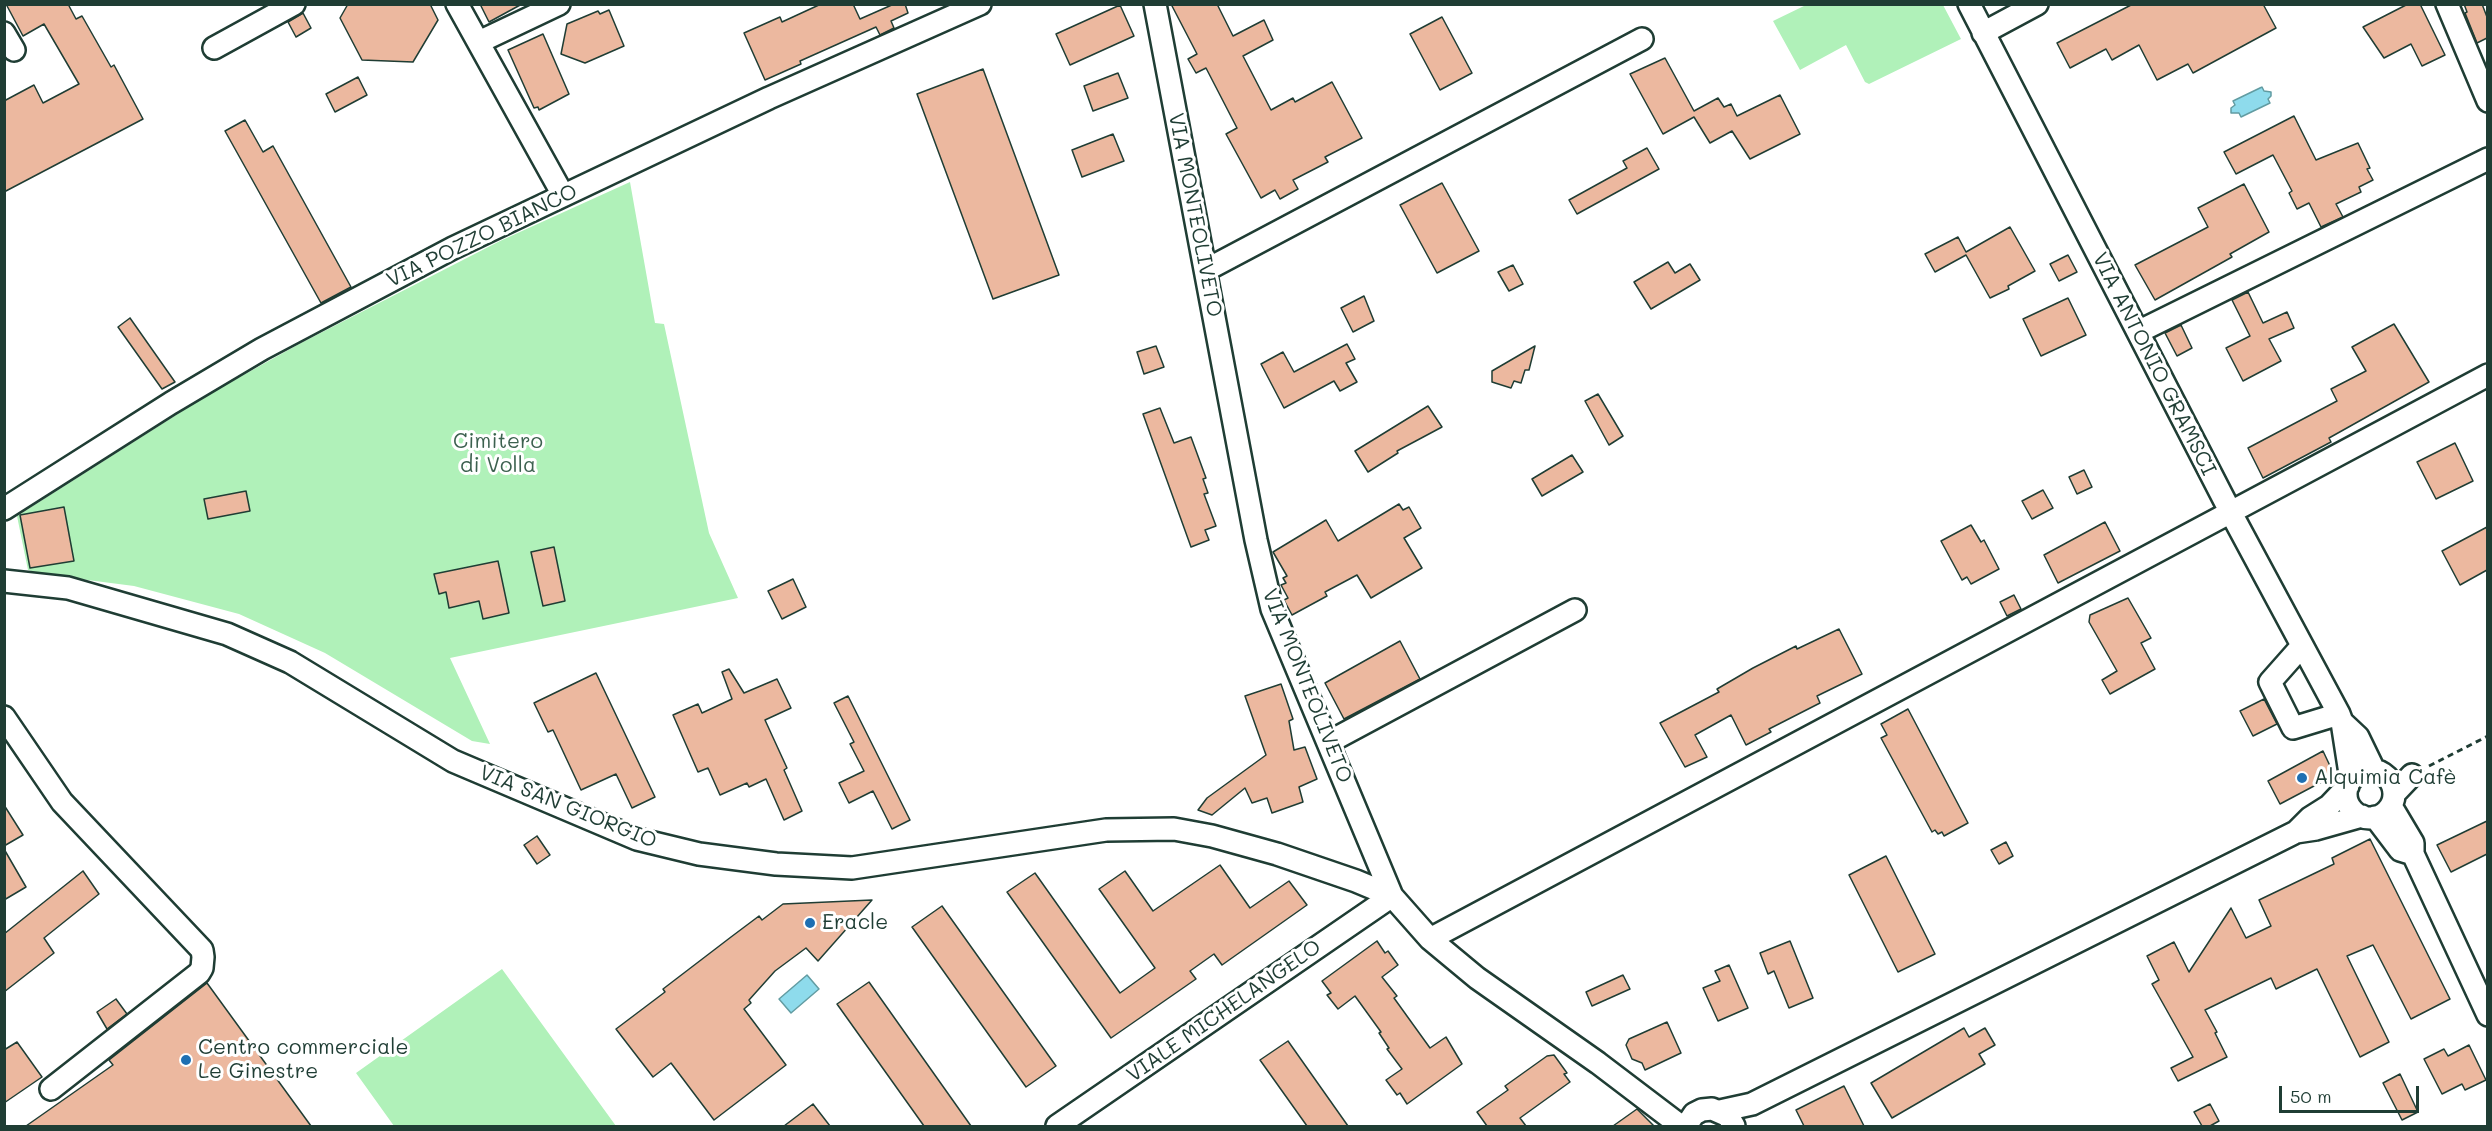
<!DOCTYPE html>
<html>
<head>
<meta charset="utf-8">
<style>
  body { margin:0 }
  #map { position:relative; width:2492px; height:1131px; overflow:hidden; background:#fff; font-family:Mali,sans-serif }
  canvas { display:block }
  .frame { position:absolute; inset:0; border:6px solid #1f3d34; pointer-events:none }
  .scale { position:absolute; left:2279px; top:1086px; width:140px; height:27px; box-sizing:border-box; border:3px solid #1f3d34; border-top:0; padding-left:8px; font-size:18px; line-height:21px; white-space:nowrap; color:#1f3d34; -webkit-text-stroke:4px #fff; paint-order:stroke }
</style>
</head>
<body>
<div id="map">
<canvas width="2492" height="1131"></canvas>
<div class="frame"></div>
<div class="scale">50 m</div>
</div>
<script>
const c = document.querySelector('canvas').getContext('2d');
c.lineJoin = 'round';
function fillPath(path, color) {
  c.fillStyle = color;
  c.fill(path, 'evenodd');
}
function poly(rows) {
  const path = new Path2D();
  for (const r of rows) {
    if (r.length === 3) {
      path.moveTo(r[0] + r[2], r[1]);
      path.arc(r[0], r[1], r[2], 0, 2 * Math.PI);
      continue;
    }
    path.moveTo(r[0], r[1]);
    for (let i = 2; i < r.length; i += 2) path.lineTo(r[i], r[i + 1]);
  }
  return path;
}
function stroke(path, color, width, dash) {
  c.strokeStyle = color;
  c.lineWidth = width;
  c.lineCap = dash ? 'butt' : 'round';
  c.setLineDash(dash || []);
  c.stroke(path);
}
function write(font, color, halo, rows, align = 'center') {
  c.font = font + ' Mali,sans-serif';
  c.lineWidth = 6;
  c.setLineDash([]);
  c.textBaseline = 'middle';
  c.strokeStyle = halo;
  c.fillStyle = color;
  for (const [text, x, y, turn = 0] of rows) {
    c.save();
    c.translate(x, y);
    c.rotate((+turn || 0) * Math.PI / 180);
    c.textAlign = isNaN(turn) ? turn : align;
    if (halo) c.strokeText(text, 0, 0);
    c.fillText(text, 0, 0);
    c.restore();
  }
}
fillPath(poly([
  [1806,5,1943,5,1961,39,1869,84,1865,82,1846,45,1800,70,1773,21],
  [630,182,655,323,664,324,709,533,738,598,450,658,490,744,472,741,325,653,239,614,134,586,41,574,28,570,17,516,206,396,299,344,500,241],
  [502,969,616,1126,394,1126,356,1073]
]), '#b0f1b9');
const water = poly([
  [2262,87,2264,91,2271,92,2271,96,2268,99,2270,103,2241,117,2239,113,2231,113,2231,108,2235,105,2233,101,2262,87],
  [807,975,819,989,791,1013,779,999,807,975]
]);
fillPath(water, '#8edbec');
stroke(water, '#629ca2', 1.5);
const building = poly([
  [6,4,68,4,76,19,82,16,111,67,114,65,143,119,4,192,4,101,34,85,43,103,79,84,44,24,23,36,6,4],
  [348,4,430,4,438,20,413,62,362,60,340,18,348,4],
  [480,4,522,4,489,22,480,4],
  [821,4,853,4,860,19,894,4,905,4,908,13,891,21,894,28,880,35,876,27,800,61,801,64,765,80,744,33,780,17,782,22,821,4],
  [1171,4,1217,4,1233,36,1264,20,1273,40,1243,56,1271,110,1293,98,1295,102,1332,82,1362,138,1325,157,1328,162,1293,180,1298,189,1280,199,1275,190,1261,198,1226,134,1237,128,1206,68,1196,73,1188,59,1197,54,1171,4],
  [2133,4,2263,4,2276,28,2193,73,2188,64,2157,80,2139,45,2112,60,2106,49,2070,68,2057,43,2133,4],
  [2408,4,2420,4,2445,55,2422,66,2411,44,2384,58,2363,27,2408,4],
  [2464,4,2482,4,2487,17,2487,38,2477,43,2465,13,2467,12,2464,4],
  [1120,5,1134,36,1070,65,1056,34,1120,5],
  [609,10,624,46,585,63,561,54,567,24,598,11,600,14,609,10],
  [303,13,311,28,296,37,288,22,303,13],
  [1442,17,1472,73,1440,90,1410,34,1442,17],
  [543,34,569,94,539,110,538,107,534,108,508,50,543,34],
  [1665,58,1694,111,1718,98,1724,107,1731,104,1737,116,1780,95,1800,134,1750,159,1732,131,1710,143,1694,117,1663,134,1630,74,1665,58],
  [983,69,1059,275,993,299,917,94,983,69],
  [1118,73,1128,98,1093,111,1084,86,1118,73],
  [358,77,367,95,335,112,326,94,358,77],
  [2294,116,2316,160,2358,143,2370,168,2367,169,2373,180,2359,187,2361,192,2336,204,2343,217,2321,227,2309,203,2297,209,2289,193,2292,191,2273,155,2236,174,2224,152,2294,116],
  [245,120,263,152,273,146,351,287,321,303,225,131,245,120],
  [1113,134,1124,161,1082,177,1072,150,1113,134],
  [1647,148,1659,169,1577,214,1569,200,1627,168,1623,161,1647,148],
  [1442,183,1479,251,1437,273,1400,205,1442,183],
  [2244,184,2269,232,2230,254,2232,257,2155,300,2135,265,2208,227,2198,208,2244,184],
  [2010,227,2035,271,2008,286,2009,289,1990,298,1966,255,1935,272,1925,254,1958,237,1966,252,2010,227],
  [2068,255,2077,272,2059,281,2050,264,2068,255],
  [1668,262,1675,273,1690,264,1700,280,1651,309,1634,282,1668,262],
  [1513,265,1523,284,1509,291,1498,272,1513,265],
  [2248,292,2263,323,2287,312,2294,328,2269,339,2281,361,2243,381,2226,348,2250,336,2232,300,2248,292],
  [1364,296,1374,321,1353,332,1341,308,1364,296],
  [2068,298,2086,335,2041,356,2023,319,2068,298],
  [130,318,175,382,162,389,118,327,130,318],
  [2394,324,2429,382,2329,438,2331,442,2263,478,2248,448,2337,401,2331,389,2366,371,2352,347,2394,324],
  [2181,325,2192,348,2177,356,2165,333,2181,325],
  [1347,344,1355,359,1346,363,1357,382,1340,391,1334,381,1284,408,1261,364,1283,352,1294,372,1347,344],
  [1156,346,1164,367,1144,374,1137,352,1156,346],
  [1535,346,1529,370,1525,370,1521,383,1514,381,1511,388,1492,382,1492,371,1535,346],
  [1598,394,1623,436,1609,445,1585,401,1598,394],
  [1428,406,1442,427,1397,451,1398,453,1368,472,1355,451,1428,406],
  [1160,408,1174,443,1191,437,1206,478,1203,479,1208,493,1204,494,1216,526,1205,530,1209,540,1191,547,1143,414,1160,408],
  [2455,443,2473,481,2436,499,2417,462,2455,443],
  [1572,455,1583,472,1542,496,1532,479,1572,455],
  [2084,470,2092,487,2077,494,2069,477,2084,470],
  [2043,490,2053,508,2032,519,2022,501,2043,490],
  [246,491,250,511,208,519,204,499,246,491],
  [1399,504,1403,510,1409,507,1421,528,1404,538,1422,568,1371,598,1357,575,1325,592,1327,596,1292,615,1284,600,1288,598,1281,585,1286,583,1283,578,1287,576,1273,552,1326,520,1338,541,1399,504],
  [64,507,74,561,30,568,20,515,64,507],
  [2105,522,2120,551,2058,583,2044,555,2105,522],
  [1971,525,1981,542,1984,540,1999,569,1971,584,1967,577,1962,580,1941,541,1971,525],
  [2487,527,2487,570,2460,585,2442,551,2487,527],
  [554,547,565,601,543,606,531,552,554,547],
  [498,561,509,613,483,619,479,601,449,608,446,592,439,594,434,574,498,561],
  [793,579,806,607,782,619,768,591,793,579],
  [2014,595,2021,609,2007,616,2000,602,2014,595],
  [2128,598,2151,638,2141,643,2155,669,2110,694,2102,680,2117,671,2089,622,2090,615,2128,598],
  [1839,629,1862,674,1817,696,1820,703,1769,729,1771,732,1746,745,1731,715,1695,735,1707,757,1685,767,1660,723,1719,692,1717,689,1753,668,1796,646,1797,649,1839,629],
  [1400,641,1420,679,1344,719,1325,683,1400,641],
  [729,669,744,693,777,679,791,708,765,720,787,768,784,770,802,811,784,820,766,779,749,787,747,783,720,795,708,768,698,772,673,715,698,704,702,713,732,699,722,672,729,669],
  [596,673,655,797,632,808,616,774,581,790,553,730,548,732,534,703,596,673],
  [1281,684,1293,719,1289,721,1294,750,1305,747,1317,779,1299,787,1303,802,1272,813,1267,798,1252,803,1245,788,1212,815,1198,810,1207,798,1266,755,1245,696,1281,684],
  [848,696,910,820,892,829,873,791,849,803,839,783,864,771,850,744,854,742,834,703,848,696],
  [2264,699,2277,724,2253,736,2240,711,2264,699],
  [1908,709,1968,823,1944,836,1942,832,1938,834,1935,830,1932,832,1881,738,1887,735,1881,724,1908,709],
  [2323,751,2331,768,2331,777,2280,804,2268,781,2323,751],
  [4,805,23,835,4,846,4,805],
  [2487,821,2487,854,2451,872,2437,845,2487,821],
  [537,836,550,855,537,864,524,845,537,836],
  [2370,839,2450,999,2411,1019,2373,945,2347,956,2389,1042,2360,1057,2317,969,2276,989,2271,978,2205,1010,2217,1032,2215,1033,2227,1057,2178,1081,2171,1068,2193,1057,2152,984,2159,980,2147,956,2174,942,2189,972,2231,908,2246,938,2271,926,2259,900,2334,864,2332,858,2370,839],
  [2006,842,2013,856,1999,864,1991,850,2006,842],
  [4,849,26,887,4,900,4,849],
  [1886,856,1935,954,1898,972,1849,875,1886,856],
  [1220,865,1250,908,1289,881,1307,905,1222,965,1214,954,1190,971,1196,979,1111,1038,1007,892,1035,873,1120,993,1155,968,1099,889,1125,871,1153,911,1220,865],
  [83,871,99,894,44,938,54,953,4,992,4,934,83,871],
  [872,900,818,961,806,948,775,971,749,1000,751,1003,744,1009,786,1065,714,1120,671,1063,653,1077,616,1029,665,992,663,989,731,937,759,916,762,920,783,904,872,900],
  [942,906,1056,1066,1026,1087,912,927,942,906],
  [1377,941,1385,953,1388,951,1398,965,1382,977,1397,996,1394,998,1430,1048,1446,1037,1462,1064,1407,1104,1400,1093,1397,1095,1386,1080,1402,1069,1387,1049,1389,1048,1379,1033,1381,1032,1355,996,1338,1009,1327,995,1331,993,1322,981,1377,941],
  [1790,941,1813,998,1789,1008,1774,971,1768,974,1760,953,1790,941],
  [1729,965,1748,1008,1718,1021,1703,988,1720,981,1715,971,1729,965],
  [1623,975,1630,989,1592,1006,1586,992,1623,975],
  [869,982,971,1126,924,1126,837,1004,869,982],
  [207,983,311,1126,26,1126,113,1065,109,1060,207,983],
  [116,999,127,1014,107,1029,97,1012,116,999],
  [1667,1022,1681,1053,1645,1070,1642,1063,1632,1059,1626,1045,1629,1039,1667,1022],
  [1964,1028,1969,1037,1985,1028,1995,1045,1979,1054,1985,1064,1892,1118,1871,1083,1964,1028],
  [1288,1041,1348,1126,1307,1126,1260,1060,1288,1041],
  [17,1042,42,1077,4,1103,4,1050,17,1042],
  [2469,1045,2486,1080,2465,1090,2462,1084,2442,1094,2424,1059,2444,1049,2448,1056,2469,1045],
  [1554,1055,1567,1073,1564,1074,1570,1082,1520,1118,1526,1126,1487,1126,1477,1112,1508,1090,1505,1086,1547,1056,1554,1055],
  [2400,1074,2418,1112,2402,1120,2383,1083,2400,1074],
  [1844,1086,1864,1126,1804,1126,1796,1110,1844,1086],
  [813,1104,830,1126,784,1126,813,1104],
  [2210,1104,2219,1121,2210,1126,2202,1126,2194,1112,2210,1104],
  [1637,1109,1654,1126,1613,1126,1637,1109]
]);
fillPath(building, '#ecb89f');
stroke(building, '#1f3d34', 1.5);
const minor = poly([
  [457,4,563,195],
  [1155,4,1256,540,1272,609,1392,896,1430,939,1477,978,1598,1063,1681,1126],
  [1969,4,2231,513,2339,714,2342,722,2351,780],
  [2447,4,2488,101],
  [4,33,14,50],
  [1983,33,2037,4],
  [479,42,559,4],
  [214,48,294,4],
  [1206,270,1642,39],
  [2138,332,2488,159],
  [4,509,171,403,262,349,453,248,769,98,980,4],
  [4,581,68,588,227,634,290,662,453,761,637,839,699,854,776,864,852,868,1106,830,1174,829,1212,836,1277,854,1356,881,1392,896],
  [2301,647,2270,682,2293,728,2339,714],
  [4,717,62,802,202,950,203,957,202,968,199,973,51,1089],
  [2342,722,2358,737,2374,770],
  [1329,742,1575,610],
  [2370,794,24],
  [2394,794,2412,775],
  [2391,806,2413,843,2413,854,2488,1015],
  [2375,817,2400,850,2413,854],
  [2297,831,2310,818,2329,806,2348,786],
  [1430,939,2488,375],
  [1720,1111,1752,1104,2296,832,2316,829,2362,816],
  [1057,1126,1392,896],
  [1686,1126,1694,1114,1702,1110,1712,1109,1728,1116,1734,1126]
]);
stroke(minor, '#1f3d34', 26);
stroke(poly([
  [2429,766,2488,736]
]), '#1f3d34', 3, [6, 4.5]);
stroke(minor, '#fff', 21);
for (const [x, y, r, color] of [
  [2302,778,6,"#1f6fb2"],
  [810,923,6,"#1f6fb2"],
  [186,1060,6,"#1f6fb2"]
]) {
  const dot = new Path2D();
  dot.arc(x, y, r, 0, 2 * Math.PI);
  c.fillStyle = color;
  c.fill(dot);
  stroke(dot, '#fff', 2);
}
write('21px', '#1f3d34', '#fff', [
  ["VIA MONTEOLIVETO",1195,215,79],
  ["VIA POZZO BIANCO",482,236,-26],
  ["VIA ANTONIO GRAMSCI",2154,364,63],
  ["VIA MONTEOLIVETO",1307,686,68],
  ["VIA SAN GIORGIO",568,807,22],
  ["VIALE MICHELANGELO",1224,1011,-35]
]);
write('21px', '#3c614f', '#fff', [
  ["Cimitero",498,442],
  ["di Volla",498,466]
]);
write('21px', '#1f3d34', '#fff', [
  ["Alquimia Cafè",2314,778],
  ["Eracle",822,923],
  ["Centro commerciale",198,1048],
  ["Le Ginestre",198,1072]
], 'left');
</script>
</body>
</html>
